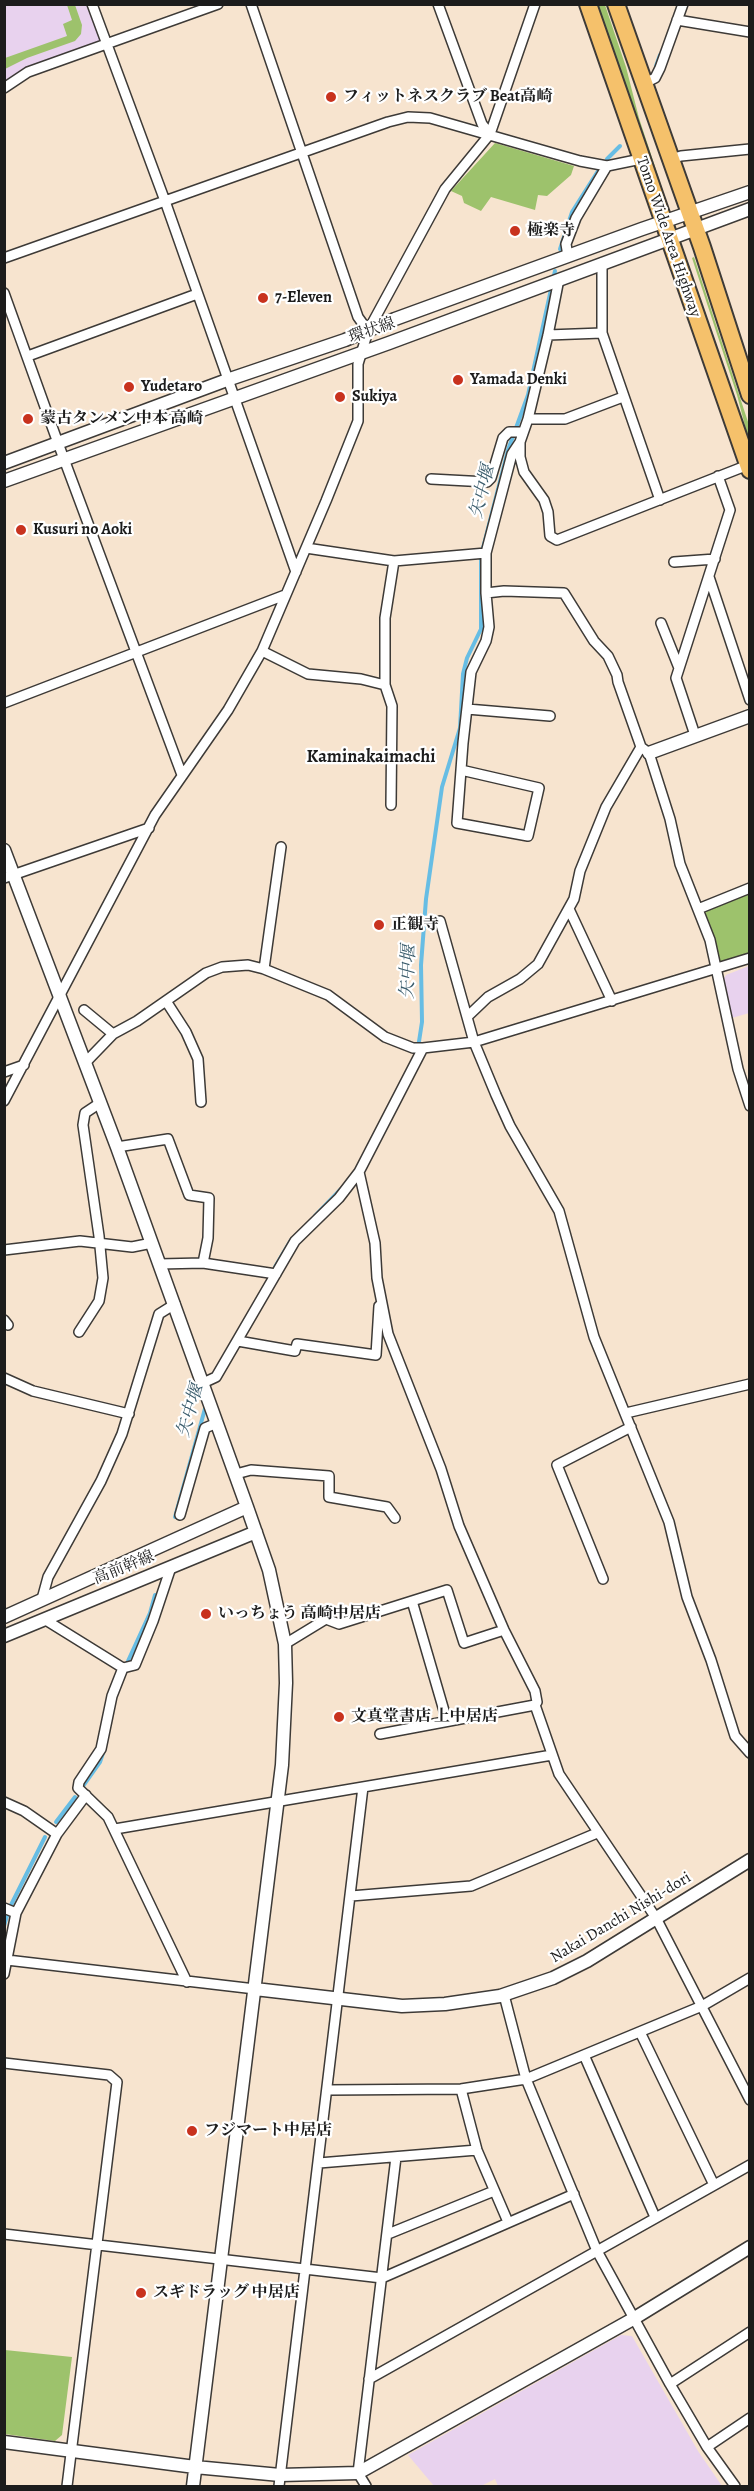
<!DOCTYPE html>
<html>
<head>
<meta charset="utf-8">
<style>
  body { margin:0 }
  #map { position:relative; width:754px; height:2491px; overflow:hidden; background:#f7e4cf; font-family:Alegreya,serif }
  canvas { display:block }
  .frame { position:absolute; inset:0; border:6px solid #1c1c1c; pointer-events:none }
</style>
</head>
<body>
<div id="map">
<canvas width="754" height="2491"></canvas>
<div class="frame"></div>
</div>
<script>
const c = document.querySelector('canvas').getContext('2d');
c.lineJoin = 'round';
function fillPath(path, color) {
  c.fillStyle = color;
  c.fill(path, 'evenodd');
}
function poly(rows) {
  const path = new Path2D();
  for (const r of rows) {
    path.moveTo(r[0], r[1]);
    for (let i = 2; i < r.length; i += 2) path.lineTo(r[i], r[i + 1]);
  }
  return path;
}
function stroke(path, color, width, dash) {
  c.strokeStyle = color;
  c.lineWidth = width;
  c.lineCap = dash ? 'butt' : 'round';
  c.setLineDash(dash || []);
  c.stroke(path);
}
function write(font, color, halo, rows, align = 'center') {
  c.font = font + ' Alegreya,"Noto Serif JP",serif';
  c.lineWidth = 4.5;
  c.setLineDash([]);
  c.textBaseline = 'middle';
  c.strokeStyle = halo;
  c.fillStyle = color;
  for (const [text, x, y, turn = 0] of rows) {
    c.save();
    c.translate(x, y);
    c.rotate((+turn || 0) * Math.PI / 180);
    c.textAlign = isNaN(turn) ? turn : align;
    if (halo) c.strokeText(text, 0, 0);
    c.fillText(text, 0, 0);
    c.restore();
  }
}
fillPath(poly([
  [5,5,88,5,101,39,99,43,5,84],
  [749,966,749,1013,732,1018,723,980,726,975],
  [621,2335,632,2336,698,2451,722,2486,498,2486,495,2479,481,2486,434,2486,408,2455]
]), '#e8d2ee');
fillPath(poly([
  [67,5,75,5,82,25,81,34,75,41,27,58,5,69,5,58,67,36,63,24,72,20],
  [597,5,605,5,626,67,639,118,663,191,660,192],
  [495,143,574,166,571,175,547,196,538,195,535,210,491,197,481,211,464,203,462,196,451,191],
  [694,257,749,425,749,441,737,395,692,258],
  [749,891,749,954,721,965,705,913,709,908],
  [5,2350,72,2357,62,2435,55,2441,5,2434]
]), '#9dc26c');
stroke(poly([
  [656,66,660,55],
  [607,159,620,146],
  [560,249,572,212,598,171],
  [418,1048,422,1022,421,965,426,899,442,787,460,728,463,674,467,658,481,629,481,556,508,450,528,395,555,271],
  [315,1216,341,1189],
  [275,1267,291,1240],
  [175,1517,206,1405],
  [128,1661,150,1613,155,1595],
  [83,1786,100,1762,104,1750],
  [56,1822,75,1797],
  [10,1907,45,1837],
  [4,1926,7,1916]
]), '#67bde4', 4);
const minor = poly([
  [92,4,165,201,296,572],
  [251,4,358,317,368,331],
  [438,4,482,124,490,134],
  [677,20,750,32],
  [645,83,655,78,660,68,683,4],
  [4,88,28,72,218,4],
  [671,159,681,156,750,149],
  [568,256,566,244,576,218,607,166],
  [4,258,388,122,408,117,430,118,580,161,607,166,641,159],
  [602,263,602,333,660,500],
  [559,279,548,335,528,419,520,442,512,454,486,553,486,593,504,591,564,593,594,641,608,656,617,675,618,682,641,747,649,753,670,819,680,864,710,940,738,1069,750,1106],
  [4,293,58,443,182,775],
  [548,335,602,333],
  [28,356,197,294],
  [528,419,565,419,623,397],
  [520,442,520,457,524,472,544,500,548,512,550,536,557,540,748,465],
  [431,479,487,482,491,478,503,438,509,432,523,432],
  [306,548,394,561,486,553],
  [674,562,715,559],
  [709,577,750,700],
  [661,623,679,668],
  [262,651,308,674,361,679,385,685,392,706,391,805],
  [385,685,385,618,394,561],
  [4,703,285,595],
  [467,709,550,716],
  [695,735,676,678,730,510,718,476],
  [461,770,539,788,528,836,457,823,461,770,463,743,471,672,486,641,489,627,486,593],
  [4,878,149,828],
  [569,909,612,1001],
  [698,909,750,888],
  [440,921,474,1042,496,1095,510,1126,559,1211,594,1337,669,1522,687,1597,711,1660,735,1736,750,1753],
  [264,969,281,847],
  [166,1001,186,1032,198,1059,201,1102],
  [84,1010,113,1034],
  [467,1017,488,997,520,979,538,964,574,899,580,871,606,807,641,747],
  [85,1063,113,1034,137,1021,206,973,222,967,248,965,264,969,328,995,385,1037,413,1048,423,1048,474,1042,750,958],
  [4,1072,24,1065],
  [4,1101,155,815,228,710,262,651,326,501,358,421,358,364,368,331,445,189,490,134,535,4],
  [117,1147,168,1139,189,1195,209,1198,208,1238,203,1263],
  [359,1172,375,1243,377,1278,388,1334,441,1469,459,1526,504,1630,535,1691,537,1702,535,1705],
  [4,1250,80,1241,132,1247,152,1243],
  [159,1264,203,1263,276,1274],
  [4,1320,8,1325],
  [79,1332,99,1301,103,1278,99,1236,83,1125,85,1113,100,1103],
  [238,1341,295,1351,297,1344,376,1355,379,1306],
  [4,1378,33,1391,129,1414],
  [203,1383,216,1377,295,1241,339,1198,359,1172,423,1048],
  [626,1413,750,1384],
  [236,1474,251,1470,329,1476,329,1497,387,1507,395,1518],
  [180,1515,205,1428,217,1423],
  [603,1579,557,1465,631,1427],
  [42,1599,48,1577,101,1481,122,1434,159,1314,175,1304],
  [412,1601,447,1721],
  [44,1619,123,1668,135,1665,153,1621,171,1567],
  [285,1644,326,1619,339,1624,447,1590,464,1643,504,1630],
  [123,1668,112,1696,101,1749,79,1782,78,1788,108,1817,187,1982],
  [380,1734,535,1705,559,1774,656,1918,750,2100],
  [4,1802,24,1811,57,1834],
  [115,1829,552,1755],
  [351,1896,471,1886,597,1833],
  [4,1908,16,1913],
  [7,1960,255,1989],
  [4,1974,16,1913,57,1834,86,1795],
  [504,1995,526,2079,597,2251,670,2384,707,2447,735,2486],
  [640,2032,714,2185],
  [584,2055,655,2217],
  [4,2063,109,2075,117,2082,67,2486],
  [461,2089,477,2150,508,2222],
  [328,2090,461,2089,526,2079,702,2006,750,1978],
  [319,2163,477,2150],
  [4,2234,382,2278,574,2194],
  [388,2234,494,2191],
  [369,2379,750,2165],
  [670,2384,750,2332],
  [707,2447,750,2418],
  [279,2486,363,1787],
  [366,2486,358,2473,396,2157]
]);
const tertiary = poly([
  [4,463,227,380,345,340,395,319,642,229,750,192],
  [4,481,389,343,750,209],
  [649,753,750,716],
  [4,850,117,1147,247,1507,269,1570,285,1644,286,1683,282,1765,193,2486],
  [4,1617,247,1507],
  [4,1636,256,1532],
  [255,1989,402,2006,445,2004,500,1996,553,1978,587,1961,750,1860],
  [4,2442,195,2467,280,2475,358,2473,633,2319,750,2247]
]);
const trunk = poly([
  [588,4,750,470],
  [616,4,702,247,750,395]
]);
stroke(minor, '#3d3a37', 12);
stroke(tertiary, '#3d3a37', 15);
stroke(trunk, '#3d3a37', 20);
stroke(minor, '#fff', 9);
stroke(tertiary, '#fff', 12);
stroke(trunk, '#f5c16b', 16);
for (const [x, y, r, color] of [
  [331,97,6,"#c8321e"],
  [515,231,6,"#c8321e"],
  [263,298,6,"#c8321e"],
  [458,380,6,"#c8321e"],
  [129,387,6,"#c8321e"],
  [340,397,6,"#c8321e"],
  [28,419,6,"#c8321e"],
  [21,530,6,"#c8321e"],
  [379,925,6,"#c8321e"],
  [206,1614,6,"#c8321e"],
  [339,1717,6,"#c8321e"],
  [192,2131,6,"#c8321e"],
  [141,2293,6,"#c8321e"]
]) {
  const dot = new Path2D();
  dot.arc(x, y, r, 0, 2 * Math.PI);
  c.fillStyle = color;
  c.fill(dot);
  stroke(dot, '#fff', 2);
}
write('bold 16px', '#1c1c1c', '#fff', [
  ["フィットネスクラブ Beat高崎",343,97],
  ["極楽寺",527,231],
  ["7-Eleven",275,298],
  ["Yamada Denki",470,380],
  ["Yudetaro",141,387],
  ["Sukiya",352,397],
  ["蒙古タンメン中本 高崎",40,419],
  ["Kusuri no Aoki",33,530],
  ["正観寺",391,925],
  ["いっちょう 高崎中居店",218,1614],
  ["文真堂書店 上中居店",351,1717],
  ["フジマート中居店",204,2131],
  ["スギドラッグ 中居店",153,2293]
], 'left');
write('16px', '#1c1c1c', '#fff', [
  ["Tomo Wide Area Highway",668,237,71],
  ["環状線",372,331,-19],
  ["高前幹線",124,1568,-22],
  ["Nakai Danchi Nishi-dori",621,1918,-31]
]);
write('italic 18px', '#3a5c6c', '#fff', [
  ["矢中堰",483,492,-76],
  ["矢中堰",409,972,-88],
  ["矢中堰",191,1411,-74]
]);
write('bold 18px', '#1c1c1c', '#fff', [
  ["Kaminakaimachi",371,758]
]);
</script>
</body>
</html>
